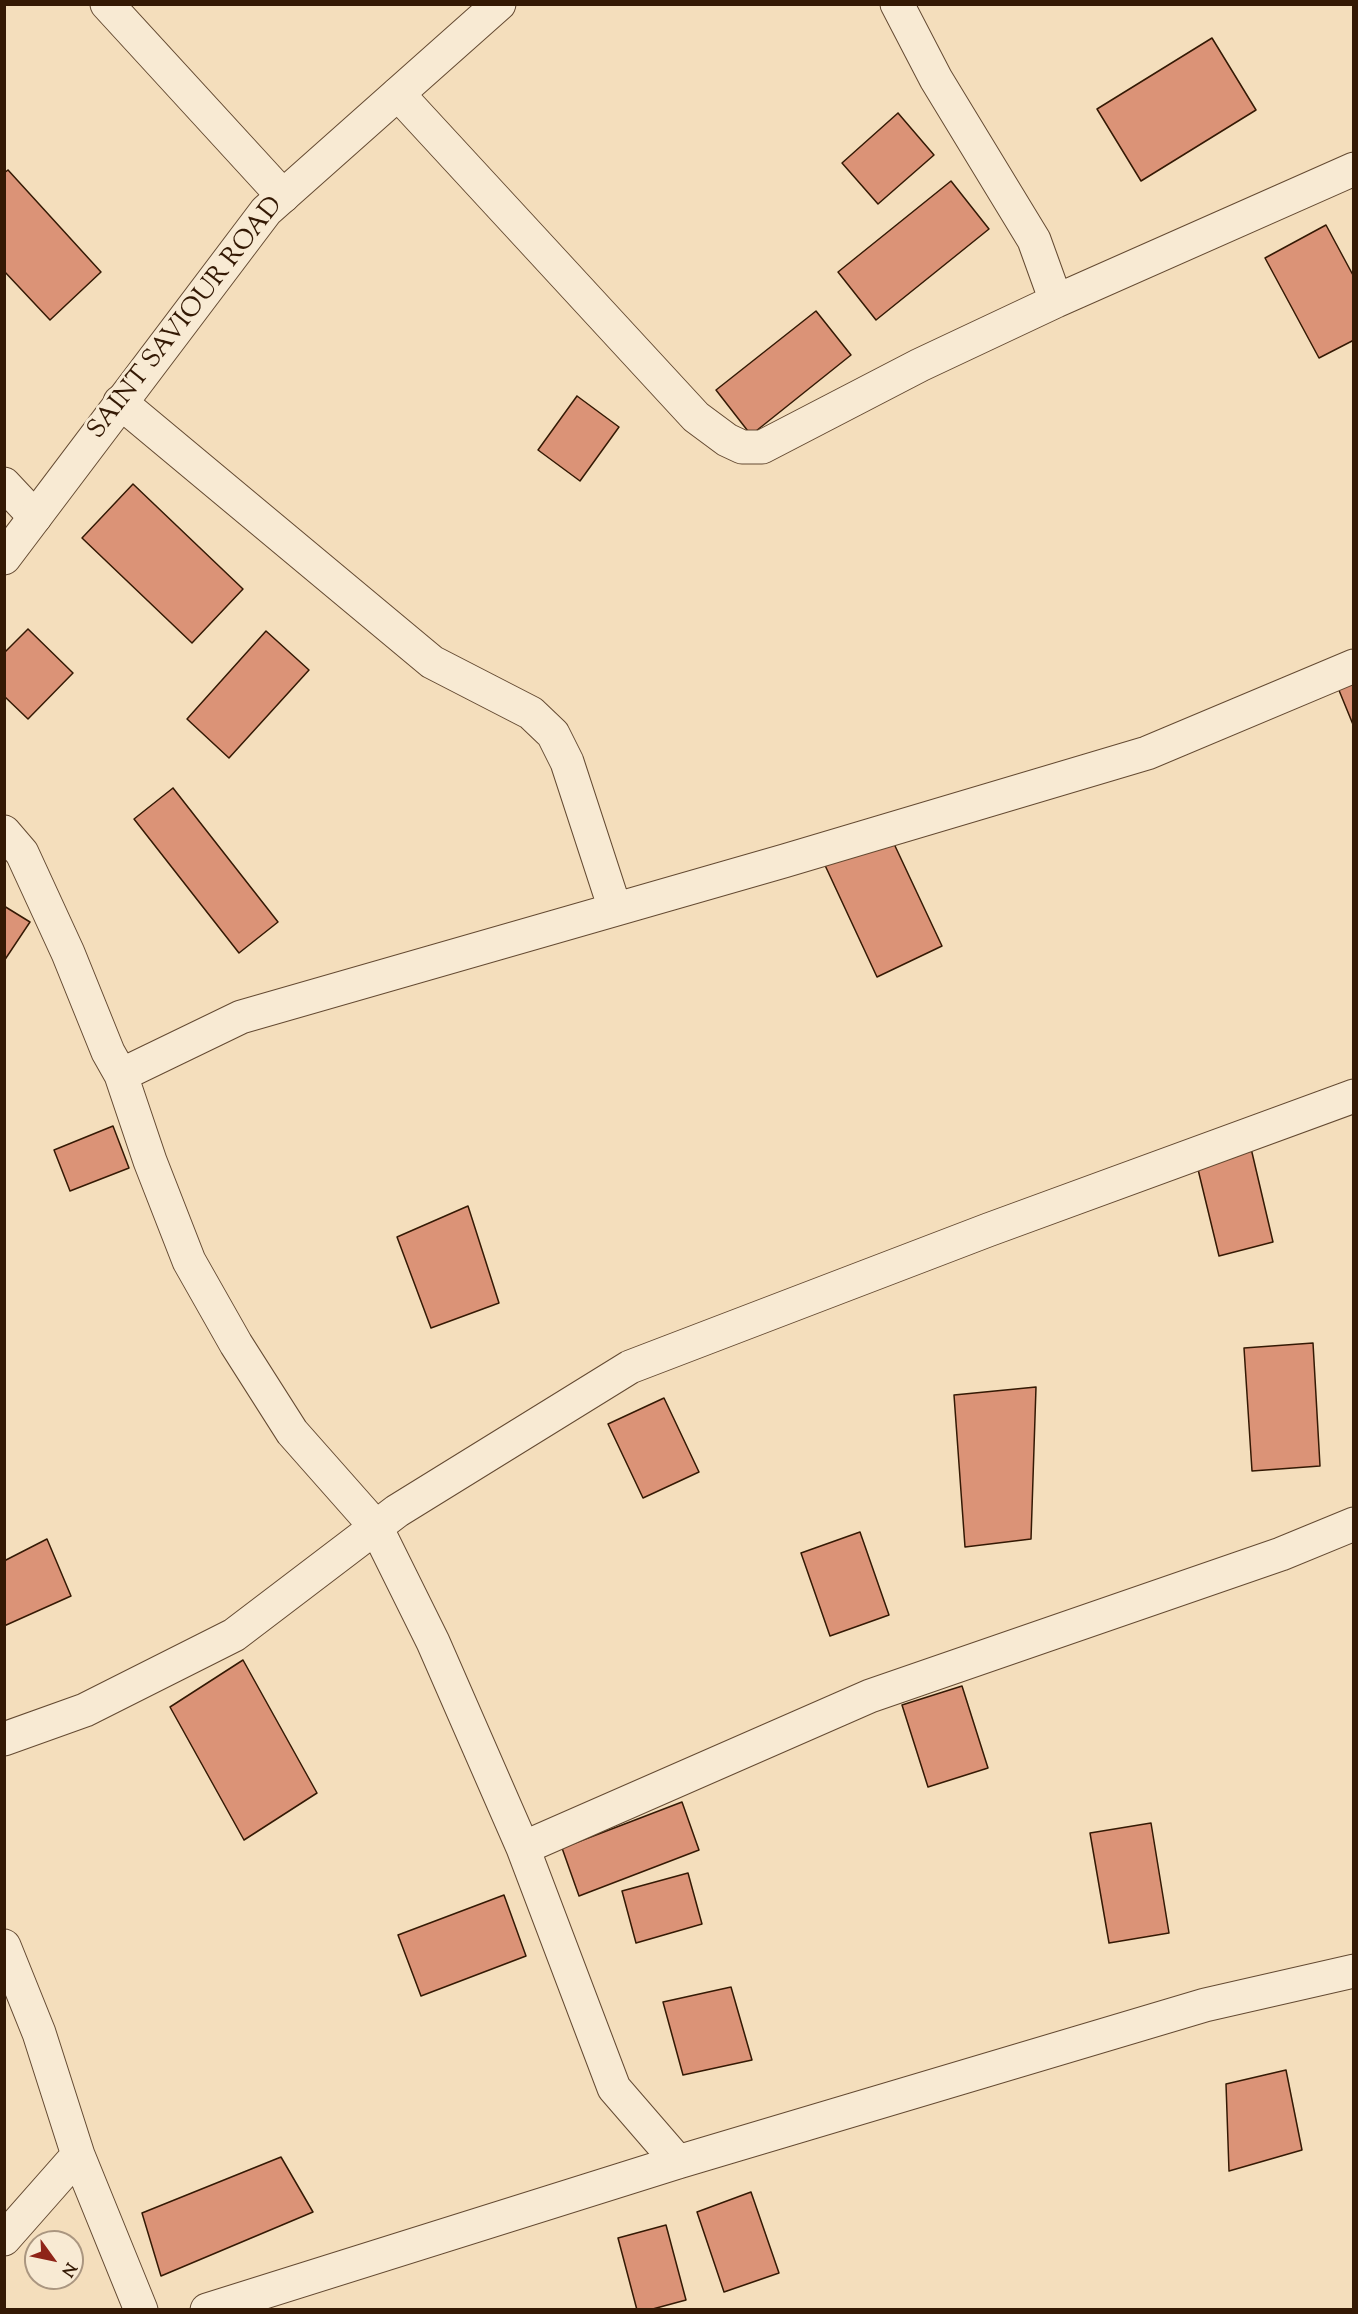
<!DOCTYPE html>
<html>
<head>
<meta charset="utf-8">
<style>
  body { margin:0 }
  #map { position:relative; width:1358px; height:2314px; overflow:hidden; background:#f4debc; font-family:"Sorts Mill Goudy",serif }
  canvas { display:block }
  .frame { position:absolute; inset:0; border:6px solid #341904; pointer-events:none }
  .north { position:absolute; left:24px; top:2230px; width:60px; height:60px; box-sizing:border-box; background:#f8ead3; border:2px solid #aa9680; border-radius:50%; rotate:123deg; font-size:16px; font-weight:700; line-height:24px; text-align:center; color:#341904 }
  .north::after { content:''; display:block; margin:auto; width:21px; height:27px; background:#8f2418; clip-path:polygon(50% 0,100% 100%,50% 72%,0 100%) }
</style>
</head>
<body>
<div id="map">
<canvas width="1358" height="2314"></canvas>
<div class="frame"></div>
<div class="north">N</div>
</div>
<script>
const c = document.querySelector('canvas').getContext('2d');
c.lineJoin = 'round';
function fillPath(path, color) {
  c.fillStyle = color;
  c.fill(path, 'evenodd');
}
function poly(rows) {
  const path = new Path2D();
  for (const r of rows) {
    path.moveTo(r[0], r[1]);
    for (let i = 2; i < r.length; i += 2) path.lineTo(r[i], r[i + 1]);
  }
  return path;
}
function stroke(path, color, width, dash) {
  c.strokeStyle = color;
  c.lineWidth = width;
  c.lineCap = dash ? 'butt' : 'round';
  c.setLineDash(dash || []);
  c.stroke(path);
}
function write(font, color, halo, rows, align = 'center') {
  c.font = font + ' "Sorts Mill Goudy",serif';
  c.lineWidth = 6;
  c.setLineDash([]);
  c.textBaseline = 'middle';
  c.strokeStyle = halo;
  c.fillStyle = color;
  for (const [text, x, y, turn = 0] of rows) {
    c.save();
    c.translate(x, y);
    c.rotate((+turn || 0) * Math.PI / 180);
    c.textAlign = isNaN(turn) ? turn : align;
    if (halo) c.strokeText(text, 0, 0);
    c.fillText(text, 0, 0);
    c.restore();
  }
}
const building = poly([
  [1212,38,1256,110,1141,181,1097,109,1212,38],
  [898,113,934,155,878,204,842,163,898,113],
  [8,170,101,272,50,320,4,271,4,173,8,170],
  [951,181,989,229,876,320,838,272,951,181],
  [1326,225,1354,277,1354,340,1319,358,1265,258,1326,225],
  [816,311,851,355,751,435,716,390,816,311],
  [577,396,619,427,580,481,538,450,577,396],
  [133,484,243,589,192,643,82,538,133,484],
  [28,629,73,673,28,719,4,696,4,653,28,629],
  [266,631,309,670,229,758,187,719,266,631],
  [1354,675,1354,727,1336,683,1354,675],
  [173,788,278,922,239,953,134,819,173,788],
  [888,831,942,946,877,977,823,861,888,831],
  [4,906,30,922,4,961,4,906],
  [113,1126,129,1168,70,1191,54,1150,113,1126],
  [1250,1144,1273,1242,1219,1256,1195,1157,1250,1144],
  [468,1206,499,1303,431,1328,397,1237,468,1206],
  [1313,1343,1320,1466,1252,1471,1244,1348,1313,1343],
  [1036,1387,1031,1539,965,1547,954,1395,1036,1387],
  [664,1398,699,1472,643,1498,608,1424,664,1398],
  [860,1532,889,1615,830,1636,801,1553,860,1532],
  [47,1539,71,1596,4,1626,4,1561,47,1539],
  [243,1660,317,1793,244,1840,170,1707,243,1660],
  [962,1686,988,1768,928,1787,902,1705,962,1686],
  [682,1802,699,1850,579,1896,562,1848,682,1802],
  [1151,1823,1169,1933,1109,1943,1090,1833,1151,1823],
  [688,1873,702,1924,636,1943,622,1891,688,1873],
  [504,1895,526,1956,421,1996,398,1935,504,1895],
  [731,1987,752,2060,683,2075,663,2002,731,1987],
  [1286,2070,1302,2150,1229,2171,1226,2084,1286,2070],
  [281,2157,313,2212,161,2276,142,2213,281,2157],
  [751,2192,779,2273,724,2292,697,2212,751,2192],
  [666,2225,686,2300,649,2310,637,2310,618,2238,666,2225]
]);
fillPath(building, '#db9377');
stroke(building, '#341904', 1.5);
const minor = poly([
  [107,4,283,196],
  [897,4,936,79,1034,240,1056,301],
  [398,94,696,417,727,440,742,447,762,447,920,365,1056,301,1354,169],
  [120,402,432,662,531,713,553,734,567,762,615,909],
  [4,484,35,517],
  [4,832,22,853,68,953,108,1052,121,1075,241,1017,784,861,1147,753,1354,666],
  [121,1075,150,1161,189,1261,236,1344,292,1432,376,1527,433,1642,523,1848,614,2088,678,2162],
  [4,1739,85,1710,234,1635,397,1511,630,1367,988,1230,1354,1096],
  [523,1848,870,1696,1281,1554,1354,1524],
  [4,1946,39,2033,78,2155,141,2310],
  [4,2239,78,2155],
  [207,2310,678,2162,1205,2005,1354,1971]
]);
const tertiary = poly([
  [4,558,266,211,499,4]
]);
stroke(minor, '#644a32', 35);
stroke(tertiary, '#644a32', 35);
stroke(minor, '#f8ead3', 33);
stroke(tertiary, '#f8ead3', 33);
write('26px', '#341904', '#f8ead3', [
  ["SAINT SAVIOUR ROAD",187,319,-52]
]);
</script>
</body>
</html>
